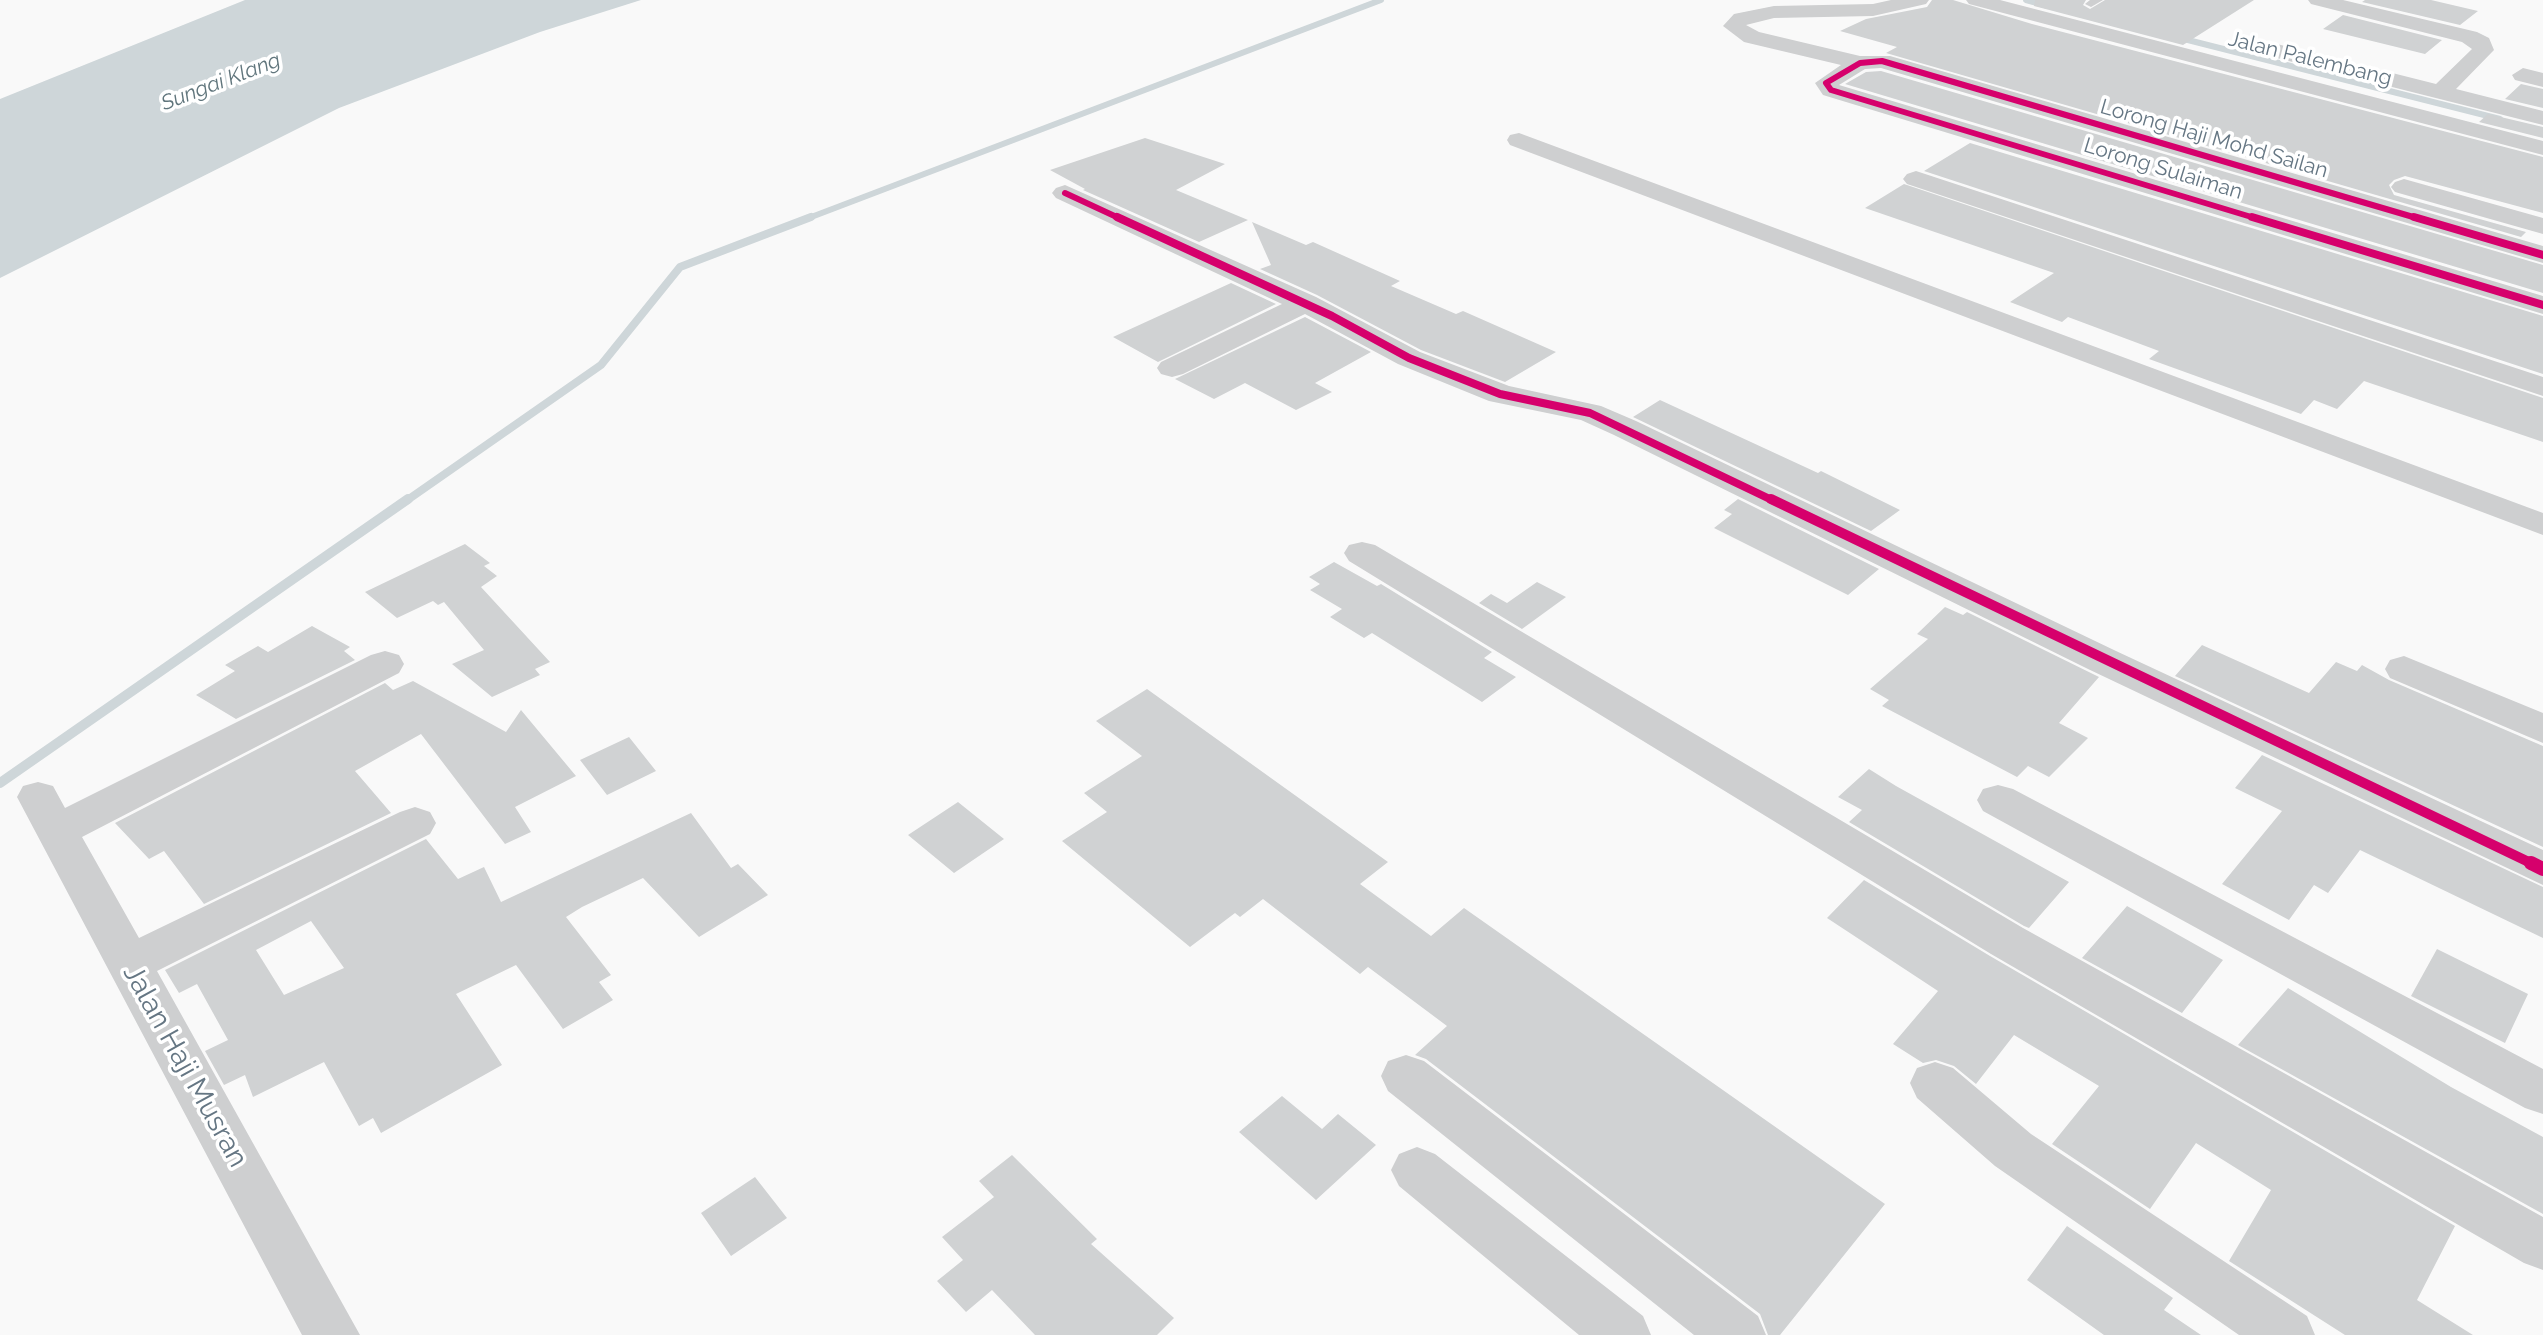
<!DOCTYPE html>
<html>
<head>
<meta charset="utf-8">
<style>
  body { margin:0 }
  canvas { display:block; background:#f9f9f9 }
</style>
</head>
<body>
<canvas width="2543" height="1335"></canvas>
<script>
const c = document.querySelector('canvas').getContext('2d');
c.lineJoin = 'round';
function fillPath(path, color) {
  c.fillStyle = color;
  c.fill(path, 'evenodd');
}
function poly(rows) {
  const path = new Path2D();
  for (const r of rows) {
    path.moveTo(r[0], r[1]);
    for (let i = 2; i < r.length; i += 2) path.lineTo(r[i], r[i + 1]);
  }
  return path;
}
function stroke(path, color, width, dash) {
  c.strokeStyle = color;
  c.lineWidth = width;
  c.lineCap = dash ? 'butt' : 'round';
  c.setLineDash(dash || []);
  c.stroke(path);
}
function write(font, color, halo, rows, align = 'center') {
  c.font = font + ' Raleway,sans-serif';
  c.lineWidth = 7;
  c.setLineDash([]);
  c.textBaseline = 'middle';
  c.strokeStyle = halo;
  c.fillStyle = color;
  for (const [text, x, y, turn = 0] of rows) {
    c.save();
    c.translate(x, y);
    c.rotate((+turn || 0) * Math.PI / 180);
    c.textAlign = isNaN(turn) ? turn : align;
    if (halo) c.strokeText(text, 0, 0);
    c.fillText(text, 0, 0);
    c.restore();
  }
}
fillPath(poly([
  [245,0,641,0,540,32,339,108,0,278,0,99]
]), '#ced6d9');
stroke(poly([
  [2026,0,2048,6],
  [2176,37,2500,119],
  [806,219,1381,0]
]), '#ced6d9', 6);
stroke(poly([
  [406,501,601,365,680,267,811,217]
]), '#ced6d9', 8);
stroke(poly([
  [0,783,408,499]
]), '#ced6d9', 10);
fillPath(poly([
  [1932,0,1953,0,2032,24,2543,157,2543,213,2405,176,2394,180,2389,185,2394,195,2526,232,2521,237,1886,53,1897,47,1840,31,1866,19,1927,7],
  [2035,0,2086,0,2083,5,2090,9,2105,0,2254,0,2183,45,2034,6],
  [2365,0,2431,0,2478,11,2460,25,2362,2],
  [2343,15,2442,40,2425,54,2323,29],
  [1881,71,2543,265,2543,293,1845,84,1866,72],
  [2521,84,2543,89,2543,108,2505,99],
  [2488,114,2543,127,2543,138,2479,122],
  [1145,138,1225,164,1176,190,1248,220,1199,242,1083,190,1085,189,1050,170],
  [1970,143,2543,316,2543,374,1924,171],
  [1904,184,2543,398,2543,442,2364,381,2337,409,2314,400,2301,414,2149,359,2159,351,2068,317,2062,322,2010,302,2054,273,1865,208],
  [1252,222,1306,245,1313,242,1400,281,1391,286,1456,314,1463,311,1556,352,1505,382,1421,350,1317,295,1260,269,1271,265],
  [1231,283,1276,304,1158,362,1113,337],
  [1305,317,1371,352,1315,383,1332,392,1296,410,1245,383,1214,399,1175,379],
  [1660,400,1818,473,1821,471,1900,510,1871,531,1633,417],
  [1738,499,1879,569,1848,595,1714,528,1732,514,1724,510],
  [465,544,490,563,484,566,497,576,481,587,550,662,535,669,540,675,492,697,452,664,484,650,444,602,438,605,433,601,397,618,365,592],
  [1334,562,1377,586,1381,584,1492,652,1484,658,1516,677,1482,702,1372,633,1364,638,1330,617,1342,609,1310,590,1320,584,1309,577],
  [1537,582,1566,597,1522,629,1479,603,1491,594,1507,603],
  [1945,607,1963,615,1967,612,2099,677,2059,723,2088,738,2049,777,2028,766,2017,777,1882,706,1889,700,1870,689,1928,639,1917,634],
  [312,626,350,647,344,651,355,660,236,719,196,695,235,671,225,665,258,646,268,652],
  [2202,645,2309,693,2336,662,2357,671,2362,665,2389,680,2543,746,2543,847,2175,676],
  [413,681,506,732,521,710,576,776,515,807,531,832,505,844,421,734,355,771,391,813,204,904,164,851,149,859,115,823,385,683,393,690],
  [1147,689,1388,862,1360,884,1431,936,1464,908,1885,1204,1780,1335,1768,1335,1760,1314,1426,1059,1415,1055,1447,1026,1368,967,1360,974,1263,899,1240,917,1235,913,1190,947,1062,841,1107,812,1084,793,1142,756,1096,721],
  [629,737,656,771,607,795,580,760],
  [2262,755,2543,887,2543,938,2360,850,2328,893,2314,885,2289,920,2222,884,2282,811,2235,788],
  [1869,769,1896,786,2069,882,2029,928,2024,926,1849,822,1862,810,1838,797],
  [958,802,1004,839,954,873,908,835],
  [691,813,731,868,738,864,768,895,699,937,643,878,582,907,566,917,611,975,599,982,613,1000,563,1029,516,965,456,994,502,1065,381,1133,373,1118,359,1126,324,1062,253,1097,245,1075,224,1085,205,1051,228,1040,197,984,179,993,165,970,426,839,458,879,484,867,501,902],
  [311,921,344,968,284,995,256,950],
  [1864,880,1990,956,2455,1226,2417,1300,2473,1335,2345,1335,2229,1261,2271,1190,2196,1143,2150,1209,2052,1144,2099,1086,2014,1035,1976,1084,1954,1066,1936,1060,1923,1063,1893,1044,1938,991,1827,918],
  [2127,906,2223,960,2182,1013,2082,958],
  [2437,949,2528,994,2505,1043,2411,996],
  [2288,988,2451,1087,2543,1137,2543,1214,2238,1045],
  [1282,1096,1322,1129,1338,1114,1376,1145,1316,1200,1239,1132],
  [1012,1155,1097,1239,1091,1244,1174,1318,1157,1335,1035,1335,992,1290,966,1312,937,1281,963,1260,942,1237,994,1197,979,1181],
  [755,1177,787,1218,731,1256,701,1213],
  [2067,1226,2173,1298,2164,1310,2201,1335,2104,1335,2027,1280]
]), '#d0d2d3');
fillPath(poly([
  [2090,0,2103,0,2091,7,2085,4,2090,0]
]), '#cecfd0');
fillPath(poly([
  [1891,0,1929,0,1926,4,1873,16,1774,18,1746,25,1759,32,1860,56,1890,56,2543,246,2543,263,1881,68,1865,69,1839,85,2543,296,2543,314,1823,95,1815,83,1841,65,1744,42,1723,26,1734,14,1774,6,1873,4,1891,0],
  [1966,0,2000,0,2543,141,2543,155,1969,4,1966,0],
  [2308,0,2343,0,2477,32,2489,38,2494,50,2456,89,2543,111,2543,125,2265,55,2262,50,2265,45,2273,43,2436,84,2472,49,2462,42,2311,4,2308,0],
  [2523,68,2543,73,2543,87,2515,80,2512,75,2523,68],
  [1519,133,2543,513,2543,535,1510,145,1507,140,1510,135,1519,133],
  [1916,171,2543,377,2543,396,1907,184,1903,179,1907,174,1916,171],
  [2404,179,2543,218,2543,234,2395,192,2391,187,2395,182,2404,179],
  [1065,185,1316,297,1420,352,1509,386,1601,406,1636,421,2116,651,2543,850,2543,885,2088,669,1614,435,1581,420,1489,401,1398,364,1305,314,1183,374,1172,377,1161,374,1157,368,1161,362,1282,304,1056,198,1052,193,1056,188,1065,185],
  [1362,542,1375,545,2023,928,2543,1217,2543,1270,2524,1263,1991,954,1349,561,1344,553,1349,545,1362,542],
  [385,651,399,655,404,664,399,673,82,837,139,938,400,812,415,807,430,812,436,823,430,834,157,971,360,1335,302,1335,17,797,23,786,38,782,53,786,65,808,371,655,385,651],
  [2404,656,2543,713,2543,743,2390,678,2385,669,2390,660,2404,656],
  [1998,785,2013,789,2543,1069,2543,1114,2525,1108,1983,811,1977,800,1983,789,1998,785],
  [1406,1055,1424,1061,1758,1316,1766,1335,1694,1335,1388,1091,1381,1076,1388,1061,1406,1055],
  [1935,1062,1953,1068,2031,1134,2307,1316,2315,1335,2239,1335,1995,1166,1917,1098,1910,1083,1917,1068,1935,1062],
  [1417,1147,1435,1154,1643,1316,1651,1335,1579,1335,1399,1186,1391,1170,1399,1154,1417,1147]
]), '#cecfd0');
stroke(poly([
  [1065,193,1121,219],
  [2258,219,1831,90,1826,83,1860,63,1882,61,2420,219]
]), '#d6006c', 6);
stroke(poly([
  [1117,217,1332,316,1409,358,1500,394,1590,413,1774,501],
  [2252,217,2543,305],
  [2414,217,2543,255]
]), '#d6006c', 8);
stroke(poly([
  [1771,499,2535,865]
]), '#d6006c', 10);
stroke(poly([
  [2531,863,2543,869]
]), '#d6006c', 14);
write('21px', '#657683', '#fff', [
  ["Jalan Palembang",2310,59,14],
  ["Lorong Haji Mohd Sailan",2214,139,16],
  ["Lorong Sulaiman",2163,169,17]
]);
write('italic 21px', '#60757c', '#fff', [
  ["Sungai Klang",221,82,-21]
]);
write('28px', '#657683', '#fff', [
  ["Jalan Haji Musran",185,1066,61]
]);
</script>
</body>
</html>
